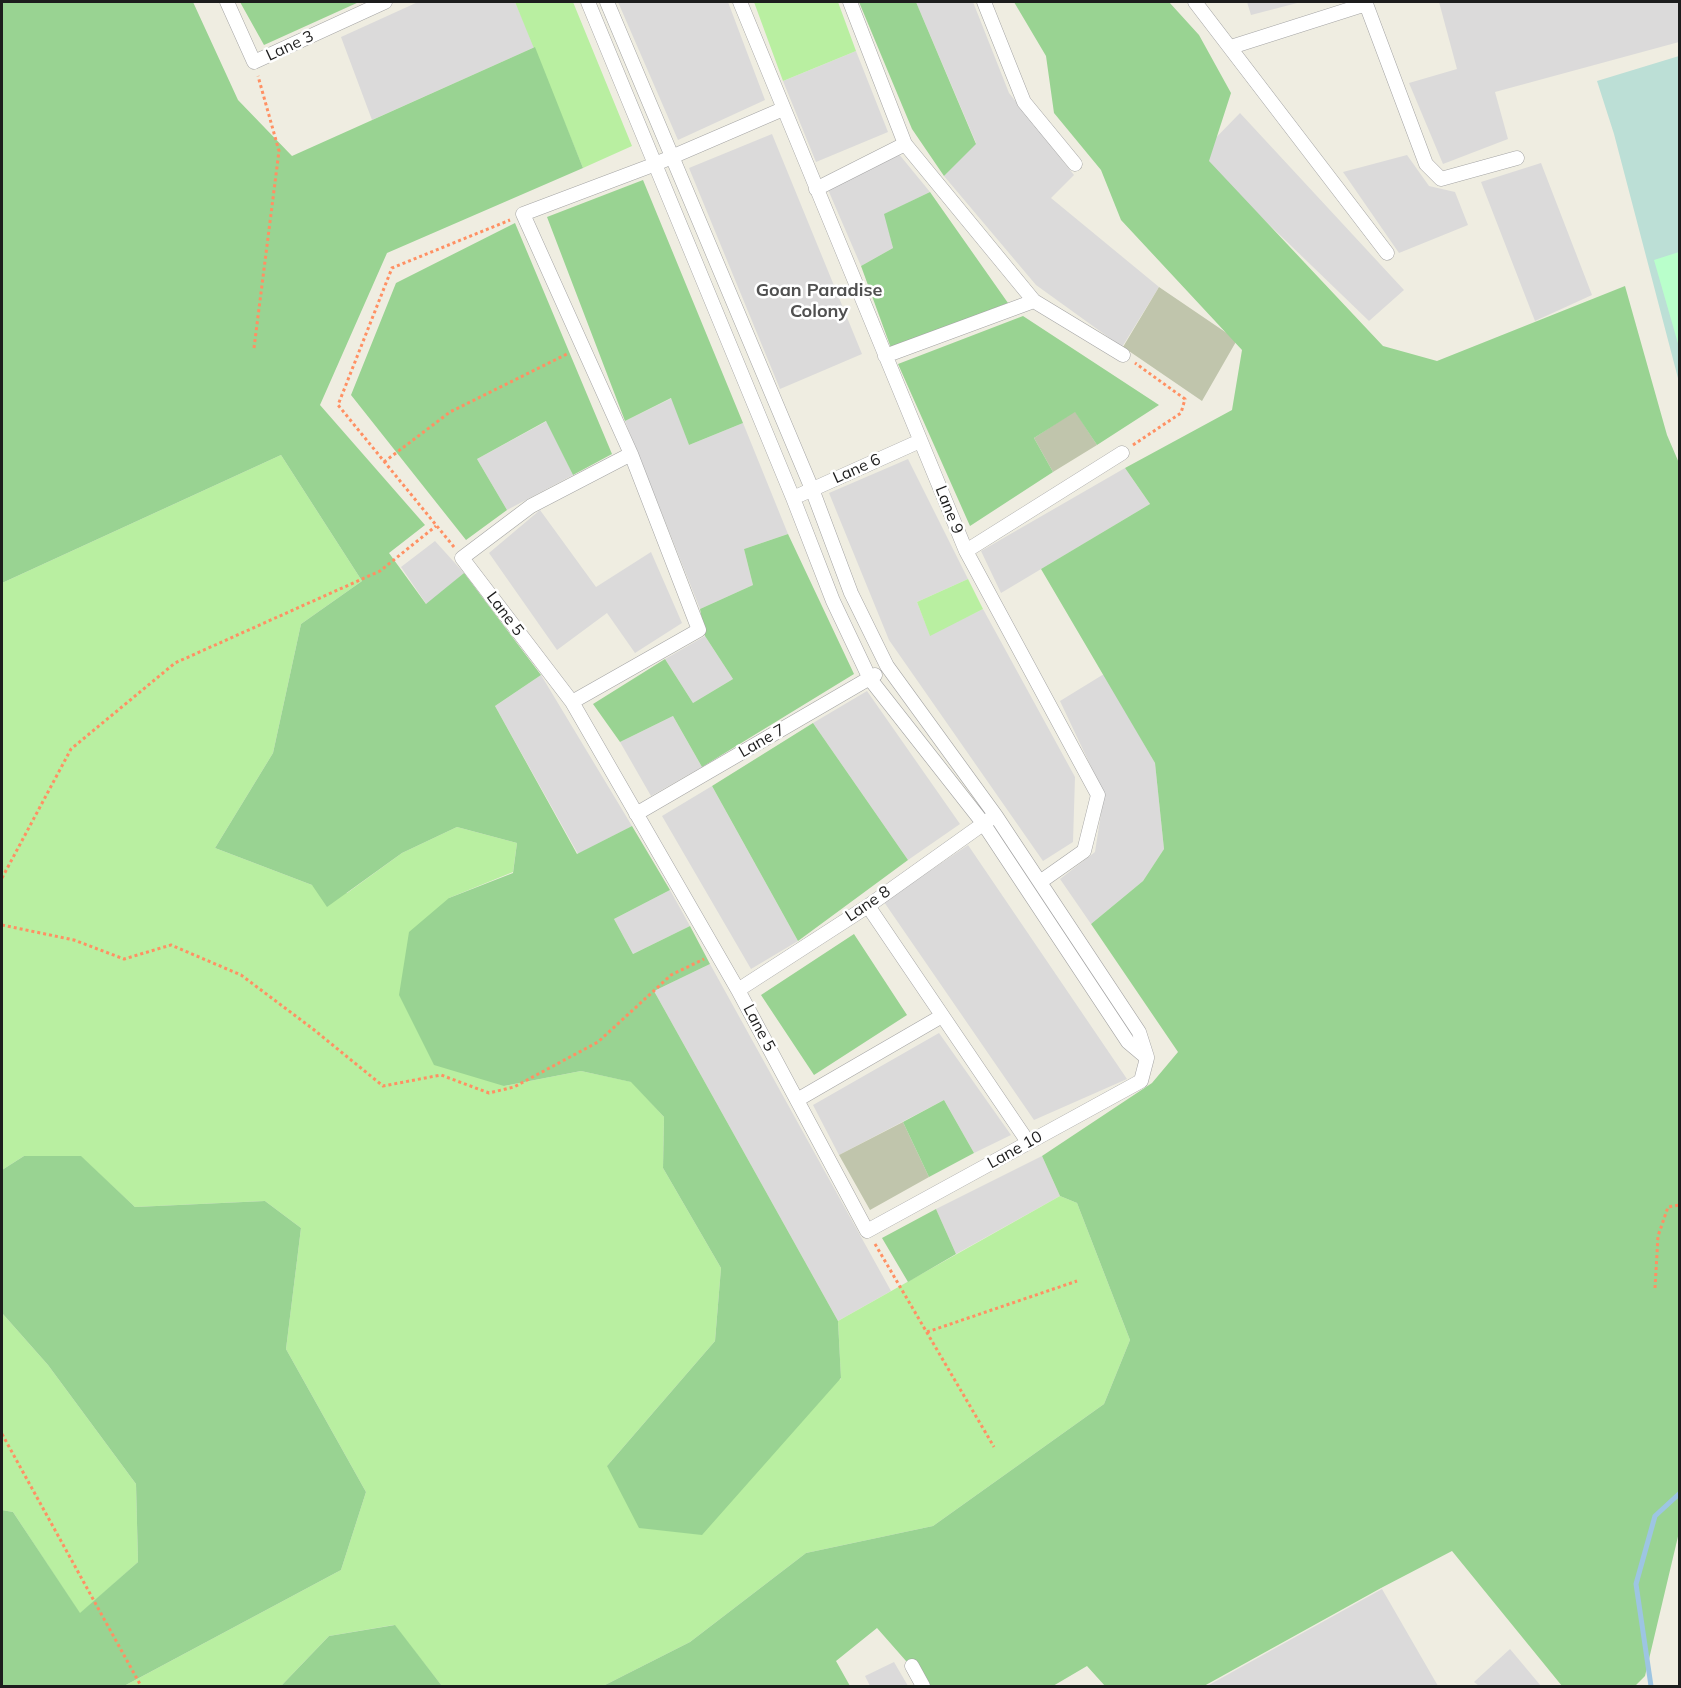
<!DOCTYPE html>
<html>
<head>
<meta charset="utf-8">
<style>
  body { margin:0 }
  #map { position:relative; width:1681px; height:1688px; overflow:hidden; background:#efede1; font-family:Mulish,sans-serif }
  canvas { display:block }
  .frame { position:absolute; inset:0; border:3px solid #1d1d1d; pointer-events:none }
</style>
</head>
<body>
<div id="map">
<canvas width="1681" height="1688"></canvas>
<div class="frame"></div>
</div>
<script>
const c = document.querySelector('canvas').getContext('2d');
c.lineJoin = 'round';
function fillPath(path, color) {
  c.fillStyle = color;
  c.fill(path, 'evenodd');
}
function poly(rows) {
  const path = new Path2D();
  for (const r of rows) {
    path.moveTo(r[0], r[1]);
    for (let i = 2; i < r.length; i += 2) path.lineTo(r[i], r[i + 1]);
  }
  return path;
}
function stroke(path, color, width, dash) {
  c.strokeStyle = color;
  c.lineWidth = width;
  c.lineCap = dash ? 'butt' : 'round';
  c.setLineDash(dash || []);
  c.stroke(path);
}
function write(font, color, halo, rows, align = 'center') {
  c.font = font + ' Mulish,sans-serif';
  c.lineWidth = 5;
  c.setLineDash([]);
  c.textBaseline = 'middle';
  c.strokeStyle = halo;
  c.fillStyle = color;
  for (const [text, x, y, turn = 0] of rows) {
    c.save();
    c.translate(x, y);
    c.rotate((+turn || 0) * Math.PI / 180);
    c.textAlign = isNaN(turn) ? turn : align;
    if (halo) c.strokeText(text, 0, 0);
    c.fillText(text, 0, 0);
    c.restore();
  }
}
fillPath(poly([
  [418,2,515,2,535,47,372,120,341,37],
  [618,2,728,2,765,100,678,140],
  [916,2,973,2,1009,93,1074,175,1051,198,1159,287,1122,347,1036,285,944,176,976,143],
  [1247,2,1301,2,1251,15],
  [1439,2,1679,2,1679,42,1495,92,1508,139,1443,164,1409,83,1457,69],
  [856,51,888,132,816,162,783,81],
  [1240,113,1404,290,1369,321,1198,156],
  [772,134,862,354,780,389,689,168],
  [898,153,930,192,885,214,893,248,861,266,826,185],
  [1407,155,1429,186,1455,192,1468,225,1399,253,1343,172],
  [1541,163,1592,295,1535,321,1481,182],
  [672,398,689,445,743,423,788,534,744,549,753,585,700,609,625,421],
  [547,421,573,475,507,510,477,459],
  [908,459,968,579,917,602,930,635,983,609,1075,777,1073,842,1043,861,889,640,829,493],
  [1125,468,1150,504,1001,593,981,551],
  [540,510,596,587,651,552,682,623,635,653,607,613,557,650,489,553],
  [435,541,464,573,427,605,401,567],
  [705,636,733,679,693,703,665,659],
  [1104,674,1155,763,1164,849,1143,881,1091,924,1060,879,1095,852,1104,794,1060,701],
  [541,675,632,826,578,854,495,706],
  [867,691,960,824,908,860,813,723],
  [673,716,702,767,651,796,620,742],
  [712,786,798,941,751,969,662,816],
  [968,845,1127,1079,1034,1120,884,902],
  [670,890,690,926,633,954,614,919],
  [710,964,891,1291,838,1321,654,991],
  [939,1033,1011,1135,974,1153,944,1100,839,1155,813,1105],
  [1042,1156,1060,1196,956,1254,936,1209],
  [1382,1589,1438,1686,1207,1686],
  [1510,1649,1541,1686,1479,1686,1474,1682],
  [894,1662,908,1686,870,1686,865,1676]
]), '#dbdada');
fillPath(poly([
  [1159,287,1237,340,1202,401,1123,347],
  [1075,411,1097,445,1053,472,1034,438],
  [903,1122,929,1177,870,1210,839,1155]
]), '#c0c5ac');
fillPath(poly([
  [515,2,573,2,632,146,583,168],
  [754,2,838,2,856,51,783,81],
  [281,455,362,581,301,624,273,753,215,848,312,885,347,893,402,853,457,827,517,843,513,872,449,898,504,1086,581,1071,632,1082,664,1117,663,1168,721,1268,715,1341,607,1466,841,1379,838,1321,1060,1196,1077,1203,1130,1340,1104,1404,933,1526,806,1553,690,1642,603,1686,442,1686,394,1625,329,1636,281,1686,124,1686,341,1570,366,1492,286,1349,301,1228,265,1201,135,1207,80,1156,24,1156,2,1170,2,583],
  [968,579,983,609,930,636,917,602],
  [2,1313,48,1365,136,1484,138,1562,80,1614,13,1512,2,1510]
]), '#b9efa1');
fillPath(poly([
  [2,2,193,2,238,100,292,156,535,47,583,168,387,253,320,405,425,525,389,553,426,604,464,573,541,675,495,706,577,854,632,826,670,890,614,919,633,954,690,926,710,964,654,991,838,1321,841,1378,702,1535,639,1528,607,1466,715,1341,721,1268,663,1168,664,1117,631,1082,581,1071,504,1086,434,1065,399,995,409,932,449,898,513,873,517,843,457,827,402,853,327,907,312,885,215,848,273,753,301,624,362,581,281,455,2,583],
  [240,2,359,2,264,45],
  [859,2,916,2,976,144,944,176,912,129],
  [1014,2,1169,2,1199,35,1231,93,1209,161,1383,346,1437,361,1625,286,1667,435,1679,463,1680,1528,1645,1676,1635,1686,1562,1686,1452,1551,1381,1588,1204,1686,1105,1686,1087,1666,1053,1686,928,1686,877,1628,836,1661,850,1686,603,1686,690,1642,806,1553,933,1526,1104,1404,1130,1340,1077,1203,1060,1196,1042,1156,1152,1083,1178,1052,1091,924,1143,881,1164,849,1155,763,1041,569,1150,504,1125,468,1232,410,1242,350,1121,220,1101,170,1054,113,1046,56],
  [643,180,743,423,689,445,671,398,625,421,547,217],
  [930,192,1008,303,891,348,861,266,893,248,884,214],
  [515,223,612,454,573,475,546,421,477,459,507,510,466,540,351,395,396,283],
  [1023,316,1159,405,1097,445,1075,412,1034,438,1053,472,970,526,898,364],
  [788,534,854,674,702,767,673,716,620,742,593,704,665,659,693,703,733,679,705,636,700,609,753,585,744,549],
  [813,723,908,860,798,941,712,786],
  [854,934,907,1015,814,1075,761,995],
  [944,1100,974,1153,929,1177,903,1122],
  [24,1156,81,1156,135,1207,265,1201,301,1228,286,1349,366,1492,341,1570,124,1686,2,1686,2,1510,13,1512,80,1613,138,1562,136,1484,48,1365,2,1313,2,1170],
  [936,1209,956,1254,908,1282,882,1238],
  [395,1625,442,1686,281,1686,329,1636]
]), '#99d392');
fillPath(poly([
  [1679,56,1679,382,1614,134,1597,81]
]), '#bcdfd6');
fillPath(poly([
  [1679,252,1680,252,1679,347,1654,260]
]), '#b9ffcb');
stroke(poly([
  [1651,1686,1636,1584,1655,1516,1680,1493]
]), '#9dc5e2', 5);
const minor = poly([
  [227,2,254,62,385,2],
  [588,2,793,498,833,601,870,679,983,823,1128,1042,1147,1058],
  [607,2,812,489,851,593,887,666,996,816,1139,1032,1147,1057],
  [740,2,966,551,1098,795,1084,851,1040,882],
  [850,2,905,144,1034,301,1123,355],
  [984,2,1024,102,1075,164],
  [1195,2,1387,253],
  [1231,47,1366,4,1426,164,1441,179,1517,158],
  [816,189,905,144],
  [885,356,1034,301],
  [631,454,531,506,462,558,572,702,738,990,867,1231,1141,1081,1147,1058],
  [793,498,920,441],
  [966,551,1122,453],
  [572,702,699,630,631,454,523,214,653,165,783,109],
  [636,814,875,675],
  [868,906,1028,1142],
  [738,990,868,906,990,819],
  [797,1100,942,1016],
  [912,1666,923,1686]
]);
stroke(minor, '#a4a4a4', 15);
stroke(poly([
  [254,348,279,151,258,76],
  [1133,445,1181,413,1185,399,1135,363],
  [384,462,450,412,569,353],
  [454,547,338,405,392,268,510,220],
  [2,878,71,749,175,663,380,571,436,526],
  [2,925,74,940,124,959,171,945,241,975,313,1029,383,1086,441,1075,489,1093,514,1087,598,1042,671,975,704,959],
  [875,1244,994,1447],
  [1655,1288,1658,1236,1668,1207,1680,1205],
  [927,1332,1077,1281],
  [2,1434,141,1686]
]), '#ff9063', 3, [3, 3]);
stroke(minor, '#fff', 14);
write('16px', '#1d1d1d', '#fff', [
  ["Lane 3",290,46,-25],
  ["Lane 6",857,469,-24],
  ["Lane 9",949,510,68],
  ["Lane 5",505,614,53],
  ["Lane 7",762,741,-30],
  ["Lane 8",868,904,-34],
  ["Lane 5",759,1028,62],
  ["Lane 10",1015,1150,-29]
]);
write('bold 18px', '#505050', '#fff', [
  ["Goan Paradise",819,291],
  ["Colony",819,312]
]);
</script>
</body>
</html>
